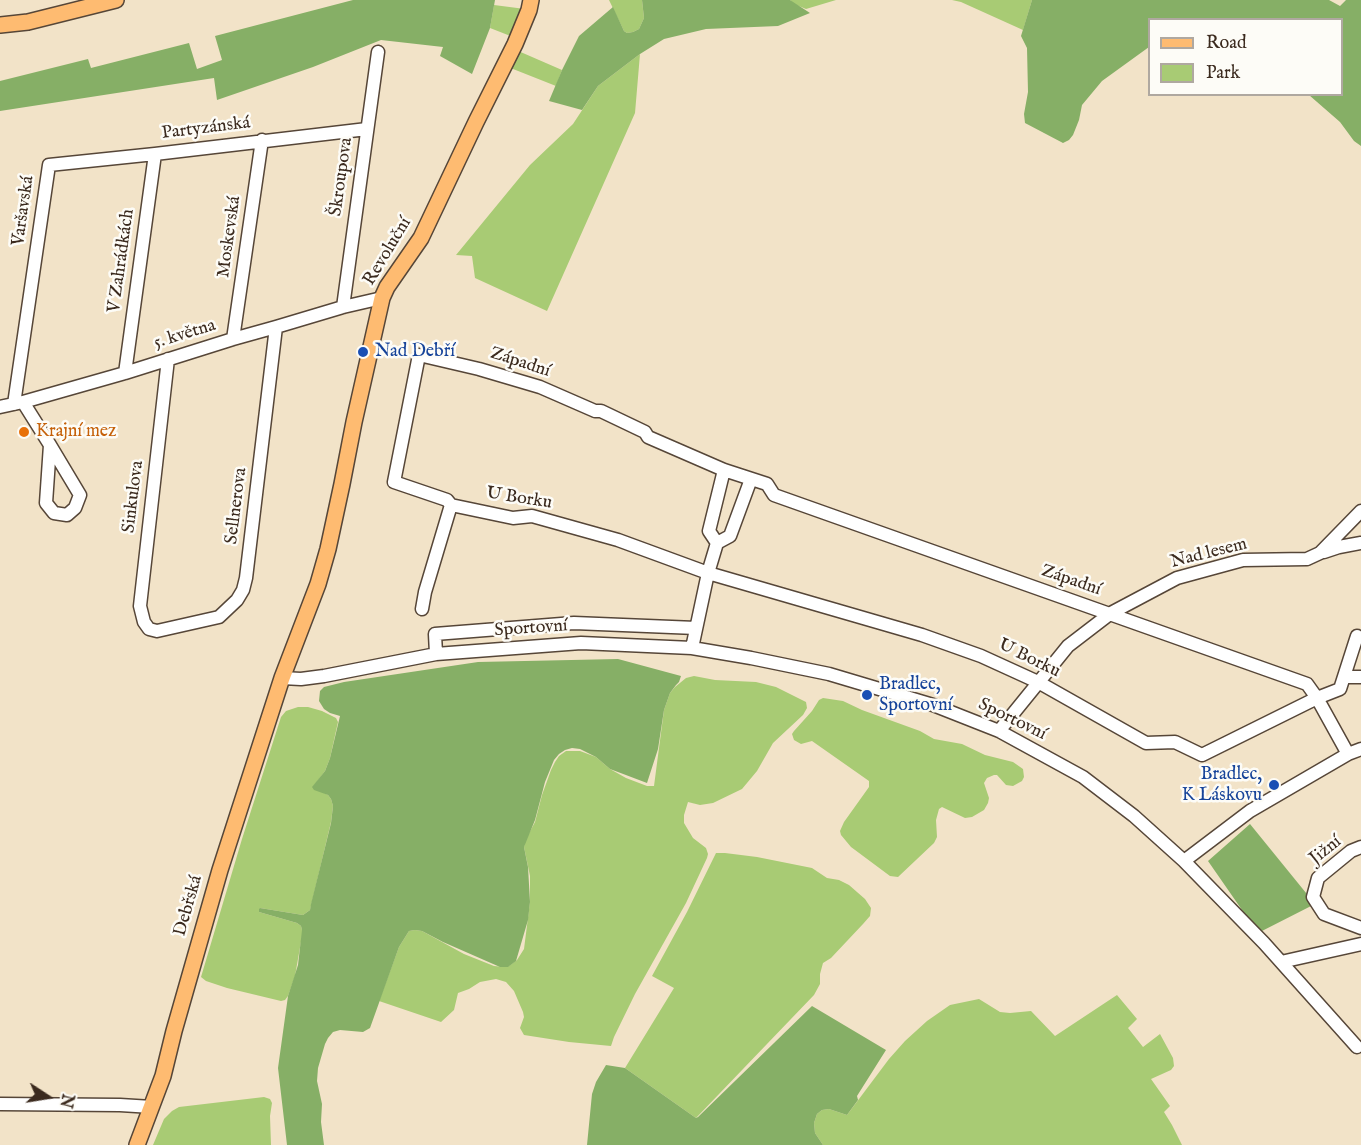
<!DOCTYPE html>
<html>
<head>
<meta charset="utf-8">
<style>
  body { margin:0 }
  #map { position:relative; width:1361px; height:1145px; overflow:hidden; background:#f2e3c8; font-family:"IM FELL English",serif }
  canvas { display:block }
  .legend { position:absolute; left:1148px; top:18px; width:195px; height:78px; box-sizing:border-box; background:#fdfcf7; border:2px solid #afa8a0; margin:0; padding:8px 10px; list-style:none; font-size:18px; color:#3b2a1e }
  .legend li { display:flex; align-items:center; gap:12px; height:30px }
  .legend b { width:30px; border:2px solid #afa8a0 }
  .north { position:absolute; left:18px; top:1067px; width:60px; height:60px; -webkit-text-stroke:4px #fdfcf7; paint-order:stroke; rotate:102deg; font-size:16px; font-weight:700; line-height:24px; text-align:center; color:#3b2a1e }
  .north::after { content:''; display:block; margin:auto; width:21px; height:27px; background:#3b2a1e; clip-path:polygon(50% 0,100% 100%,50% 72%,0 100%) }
</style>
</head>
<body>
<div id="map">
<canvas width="1361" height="1145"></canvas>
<ul class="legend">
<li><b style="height:8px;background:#febb71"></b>Road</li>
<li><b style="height:16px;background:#a8cb74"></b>Park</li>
</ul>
<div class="north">N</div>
</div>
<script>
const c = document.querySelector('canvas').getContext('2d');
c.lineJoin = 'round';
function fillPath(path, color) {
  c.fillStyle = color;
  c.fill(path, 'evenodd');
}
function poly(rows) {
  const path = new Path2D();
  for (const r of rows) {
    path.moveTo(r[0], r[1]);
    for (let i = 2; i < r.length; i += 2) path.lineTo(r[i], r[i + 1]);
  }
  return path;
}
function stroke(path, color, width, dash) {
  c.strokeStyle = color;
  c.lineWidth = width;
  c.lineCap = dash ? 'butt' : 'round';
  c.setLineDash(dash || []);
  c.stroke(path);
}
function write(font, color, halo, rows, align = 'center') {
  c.font = font + ' "IM FELL English",serif';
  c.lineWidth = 5;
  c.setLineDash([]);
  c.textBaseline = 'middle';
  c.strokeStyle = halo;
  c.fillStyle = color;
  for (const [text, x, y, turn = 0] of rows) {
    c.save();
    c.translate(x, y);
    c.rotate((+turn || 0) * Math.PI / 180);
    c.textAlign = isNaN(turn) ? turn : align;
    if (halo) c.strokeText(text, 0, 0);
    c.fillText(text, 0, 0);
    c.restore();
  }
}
fillPath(poly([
  [609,0,642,0,644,18,639,29,633,32,627,33,624,31],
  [790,0,836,0,806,9,794,4],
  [952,0,1032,0,1023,30,961,2],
  [494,5,525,9,513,37,490,28],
  [516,50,562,70,556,86,508,67],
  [640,54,635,113,547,311,475,278,472,256,456,255,530,165,573,124,598,86],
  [694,676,715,680,756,682,776,687,806,702,807,708,803,715,773,743,757,771,742,789,713,803,700,805,688,802,684,815,684,823,693,838,706,848,708,854,707,858,686,903,635,994,614,1037,611,1046,569,1042,524,1035,520,1028,524,1017,523,1012,514,991,506,982,496,979,480,982,469,989,458,993,454,1010,441,1022,379,1001,399,947,409,931,415,930,422,931,464,954,494,966,505,967,509,966,517,960,524,949,530,902,530,876,524,847,525,841,535,822,542,795,551,770,555,762,559,756,566,751,580,751,596,757,610,769,626,778,647,786,654,786,664,710,670,693,675,687,686,678],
  [823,698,843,701,862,710,920,731,934,739,962,744,985,755,1013,762,1023,769,1024,777,1022,781,1013,786,1006,785,997,775,994,775,987,778,984,783,989,798,988,803,984,810,972,817,965,818,942,807,939,809,936,820,937,837,934,843,898,877,890,876,851,847,841,835,840,831,844,822,869,787,869,781,812,741,801,744,794,740,792,734,794,731,812,711,819,700],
  [298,707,308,707,322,711,336,718,338,722,330,758,325,771,313,787,328,795,331,799,333,806,331,822,310,910,303,915,260,908,259,912,297,923,301,926,302,930,302,936,295,976,288,996,285,1000,281,1001,227,988,206,981,201,977,242,839,281,717,286,711],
  [716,853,725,853,757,857,812,868,827,878,839,880,849,885,865,899,871,908,870,916,863,924,831,958,823,963,820,974,820,984,814,995,696,1118,625,1068,674,988,652,976,687,912],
  [1117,995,1137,1019,1128,1028,1143,1047,1160,1034,1173,1058,1174,1066,1171,1070,1151,1079,1170,1106,1164,1112,1172,1125,1182,1145,823,1145,815,1133,814,1123,817,1114,822,1110,829,1109,847,1115,889,1059,905,1041,927,1021,950,1005,979,999,1000,1012,1010,1013,1031,1011,1055,1036],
  [264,1097,270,1099,272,1103,270,1116,271,1145,153,1145,164,1119,172,1111,179,1107]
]), '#a8cb74');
fillPath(poly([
  [353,0,495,0,490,28,472,74,440,56,443,47,381,40,313,67,217,100,214,78,0,111,0,81,88,59,91,68,189,43,197,69,222,60,215,36],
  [642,0,790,0,810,13,778,26,706,29,664,39,640,54,598,86,582,110,549,101,562,70,579,36,613,7,624,31,627,33,633,32,639,29,644,18],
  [1032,0,1329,0,1340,6,1346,0,1361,0,1361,146,1354,141,1340,122,1309,95,1342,94,1342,20,1150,20,1149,47,1102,81,1082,105,1079,120,1073,135,1069,140,1063,143,1025,123,1024,114,1028,92,1027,48,1021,36],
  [618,659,681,676,679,682,676,685,670,693,664,710,658,749,647,783,610,769,596,757,580,749,572,748,565,750,559,754,554,760,545,782,535,820,524,847,528,867,530,902,528,920,516,961,508,967,500,967,443,942,422,931,415,930,409,931,399,947,370,1028,363,1032,340,1030,333,1032,328,1038,325,1044,318,1068,317,1081,322,1104,321,1122,324,1145,287,1145,278,1068,288,996,298,965,302,930,301,926,297,923,259,912,259,909,260,908,303,915,310,910,311,904,331,823,333,806,331,799,328,795,314,790,312,787,325,771,330,758,340,716,330,713,324,709,319,701,320,691,324,687,344,682,478,662],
  [1250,824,1315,904,1258,933,1208,861],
  [812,1006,886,1050,857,1096,858,1100,847,1115,829,1109,822,1110,817,1114,814,1123,815,1133,823,1145,587,1145,592,1094,596,1082,606,1065,625,1068,696,1118,698,1117]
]), '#86af66');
const minor = poly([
  [343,307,378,52],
  [233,339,262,140],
  [168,359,140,606,144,622,149,629,157,631,219,617,237,600,243,590,246,578,276,327],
  [125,373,155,154],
  [23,402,50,445,80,495,75,508,67,515,54,513,46,503,50,445],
  [14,404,49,165,155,154,367,129],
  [0,407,23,402,125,373,233,339,276,327,343,307,382,298],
  [717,543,709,531,724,470],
  [717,543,730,536,751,479],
  [1324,552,1339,547,1361,543],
  [422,609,425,592,451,505],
  [692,648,708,573,717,543],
  [436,654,435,634,574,623,696,628],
  [1344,677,1361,677],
  [282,678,301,679,324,676,436,654,581,643,692,648,751,658,829,674,933,705,999,731,1083,777,1134,816,1184,861,1264,943,1357,1047],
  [999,731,1068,646,1111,613,1177,578,1243,560,1307,559,1320,553,1361,511],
  [1348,754,1317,698,1307,684,774,495,767,484,724,470,648,437,645,432,601,411,595,411,540,387,479,369,419,355,394,482,447,500,451,505,513,518,532,516,618,540,708,573,922,635,981,656,1038,682,1146,743,1175,742,1202,755,1317,698,1340,689,1357,636],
  [1361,847,1351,851,1318,878,1313,897,1324,914,1361,928],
  [1184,861,1250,811,1348,754,1361,749],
  [1281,962,1361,944],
  [0,1104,120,1105,152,1107]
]);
const major = poly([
  [0,25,28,22,116,0],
  [137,1145,163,1076,174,1031,220,870,282,678,318,584,328,549,342,484,354,422,382,298,387,287,421,238,476,122,515,44,529,10,531,0]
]);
stroke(minor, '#564638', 15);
stroke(major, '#564638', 18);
stroke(minor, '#fff', 12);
stroke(major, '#febb71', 15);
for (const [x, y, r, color] of [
  [363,352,6,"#1a4fb4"],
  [24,432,6,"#e8710a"],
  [867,695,6,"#1a4fb4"],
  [1274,785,6,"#1a4fb4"]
]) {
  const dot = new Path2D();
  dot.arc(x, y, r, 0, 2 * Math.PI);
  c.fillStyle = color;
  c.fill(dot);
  stroke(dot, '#fdfcf7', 2);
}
write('18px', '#3b2a1e', '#fdfcf7', [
  ["Partyzánská",206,129,-7],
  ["Škroupova",342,177,-82],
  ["Varšavská",24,211,-82],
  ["Moskevská",230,237,-82],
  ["Revoluční",388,252,-59],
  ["V Zahrádkách",122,261,-82],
  ["5. května",185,335,-17],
  ["Západní",520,363,18],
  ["Sinkulova",134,497,-83],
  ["U Borku",519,499,9],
  ["Sellnerova",237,506,-83],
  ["Nad lesem",1209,554,-14],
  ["Západní",1071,581,19],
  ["Sportovní",531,629,-4],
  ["U Borku",1029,659,26],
  ["Sportovní",1012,720,26],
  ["Jižní",1326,851,-39],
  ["Debřská",189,906,-74]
]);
write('18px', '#164399', '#fdfcf7', [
  ["Nad Debří",375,352],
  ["Bradlec,",879,685],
  ["Sportovní",879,706],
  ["Bradlec,",1262,775,"right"],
  ["K Láskovu",1262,796,"right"]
], 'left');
write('18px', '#c56008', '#fdfcf7', [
  ["Krajní mez",36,432]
], 'left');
</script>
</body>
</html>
